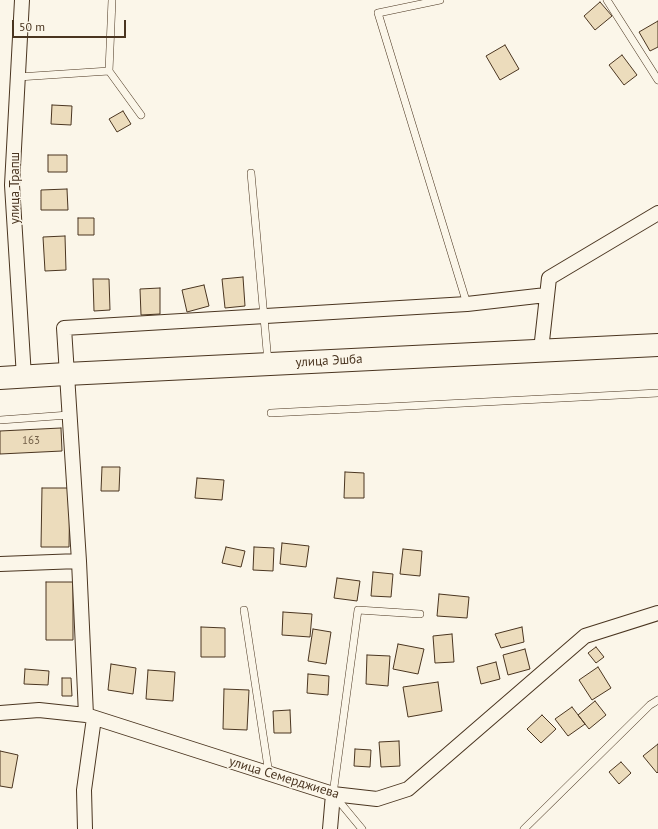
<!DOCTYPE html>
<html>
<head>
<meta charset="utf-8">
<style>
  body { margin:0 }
  #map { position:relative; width:658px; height:829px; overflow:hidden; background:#fbf6e9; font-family:"PT Sans",sans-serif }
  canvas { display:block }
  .scale { position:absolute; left:12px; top:20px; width:114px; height:18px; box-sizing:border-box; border:2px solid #4a3520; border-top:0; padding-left:5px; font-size:12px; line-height:14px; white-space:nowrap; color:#4a3520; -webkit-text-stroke:3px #fbf6e9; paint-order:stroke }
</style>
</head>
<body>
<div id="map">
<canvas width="658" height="829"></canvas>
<div class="scale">50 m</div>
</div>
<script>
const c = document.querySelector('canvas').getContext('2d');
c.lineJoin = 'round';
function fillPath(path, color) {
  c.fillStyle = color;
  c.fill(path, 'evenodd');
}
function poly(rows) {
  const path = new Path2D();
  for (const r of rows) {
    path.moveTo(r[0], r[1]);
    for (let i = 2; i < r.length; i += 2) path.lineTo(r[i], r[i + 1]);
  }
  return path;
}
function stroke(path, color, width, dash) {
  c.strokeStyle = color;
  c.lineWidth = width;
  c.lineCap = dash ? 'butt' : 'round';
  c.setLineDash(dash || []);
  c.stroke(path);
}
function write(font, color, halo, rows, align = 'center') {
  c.font = font + ' "PT Sans",sans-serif';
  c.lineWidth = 3;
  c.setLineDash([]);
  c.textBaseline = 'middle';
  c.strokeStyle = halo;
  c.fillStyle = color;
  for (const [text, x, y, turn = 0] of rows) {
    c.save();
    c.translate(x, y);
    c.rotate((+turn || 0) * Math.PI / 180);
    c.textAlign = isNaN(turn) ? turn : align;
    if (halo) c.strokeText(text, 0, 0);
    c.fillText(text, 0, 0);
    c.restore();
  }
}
const building = poly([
  [600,2,612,16,595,30,584,16,600,2],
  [658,21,658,47,650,51,639,32,658,21],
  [505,45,519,69,500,80,486,56,505,45],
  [622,55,637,75,624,85,609,65,622,55],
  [52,105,72,106,71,125,51,124,52,105],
  [123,111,131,124,117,132,109,119,123,111],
  [48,155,67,155,67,172,48,172,48,155],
  [67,189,68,210,41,210,41,190,67,189],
  [78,218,94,218,94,235,78,235,78,218],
  [65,236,66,270,45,271,43,237,65,236],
  [243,277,245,306,225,308,222,279,243,277],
  [93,279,109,279,110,310,94,311,93,279],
  [204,285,209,306,187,312,182,290,204,285],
  [160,288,160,314,141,315,140,289,160,288],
  [61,428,62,451,0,454,0,431,61,428],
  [102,467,120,467,119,491,101,491,102,467],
  [345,472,364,473,364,498,344,498,345,472],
  [197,478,224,480,222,500,195,498,197,478],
  [42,488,70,488,69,547,41,547,42,488],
  [282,543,309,546,306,567,280,564,282,543],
  [226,547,245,551,241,567,222,563,226,547],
  [254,547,274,548,273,571,253,570,254,547],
  [403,549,422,551,420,576,400,574,403,549],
  [373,572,393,574,391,597,371,596,373,572],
  [337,578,360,581,357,601,334,598,337,578],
  [46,582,73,582,73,640,46,640,46,582],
  [439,594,469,597,467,618,437,616,439,594],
  [283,612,312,614,310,637,282,635,283,612],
  [201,627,225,628,225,657,201,657,201,627],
  [522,627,524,642,501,648,495,634,522,627],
  [313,629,331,632,326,664,308,661,313,629],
  [452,634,454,662,435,663,433,636,452,634],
  [398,644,424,649,418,674,393,669,398,644],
  [596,647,604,657,596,663,588,653,596,647],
  [525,649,530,669,508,675,503,655,525,649],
  [367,655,390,656,388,686,366,684,367,655],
  [496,662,500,679,481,684,477,667,496,662],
  [111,664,136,668,133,694,108,690,111,664],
  [598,667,611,688,592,700,579,680,598,667],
  [25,669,49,671,48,685,24,684,25,669],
  [148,670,175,672,173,701,146,699,148,670],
  [308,674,329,676,328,695,307,693,308,674],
  [62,678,71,678,72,696,62,696,62,678],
  [438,682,442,711,408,717,403,687,438,682],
  [224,689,249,690,247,730,223,729,224,689],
  [595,701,606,715,589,729,578,715,595,701],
  [572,707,585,724,568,736,555,719,572,707],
  [290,710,291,733,274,733,273,711,290,710],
  [542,715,556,729,541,743,527,729,542,715],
  [399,741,400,766,381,767,379,742,399,741],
  [658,744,658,772,657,773,643,756,658,744],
  [355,749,371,750,370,767,354,766,355,749],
  [0,751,18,755,12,788,0,786,0,751],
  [621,762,631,773,619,784,609,772,621,762]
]);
fillPath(building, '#ecdcbc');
stroke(building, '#4a3520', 1);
const service = poly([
  [112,0,109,71,141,115],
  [440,0,378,13,467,304],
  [607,0,658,80],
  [18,77,109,71],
  [251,173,268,362],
  [271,413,658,393],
  [0,420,69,415],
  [244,610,269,774],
  [362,829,333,794,358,610,420,614],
  [524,829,650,705,658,700]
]);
const minor = poly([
  [22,0,12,185,24,377],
  [541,350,549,278,658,213],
  [0,564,79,561],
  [0,713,39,710,86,715,333,794,377,799,408,789,585,636,658,613],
  [86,715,79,561,64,328,467,304,546,295],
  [85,829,84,790,94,718],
  [330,829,333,794]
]);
const trunk = poly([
  [0,378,66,374,658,345]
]);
stroke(service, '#4a3520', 8);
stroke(minor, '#4a3520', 16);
stroke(trunk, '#4a3520', 24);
stroke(service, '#fbf6e9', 7);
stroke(minor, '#fbf6e9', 14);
stroke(trunk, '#fbf6e9', 22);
write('11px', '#725f47', null, [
  ["163",31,441]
]);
write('13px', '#4a3520', '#fbf6e9', [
  ["улица Трапш",15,188,-90],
  ["улица Эшба",329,361,-3],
  ["улица Семерджиева",284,778,17]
]);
</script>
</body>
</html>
